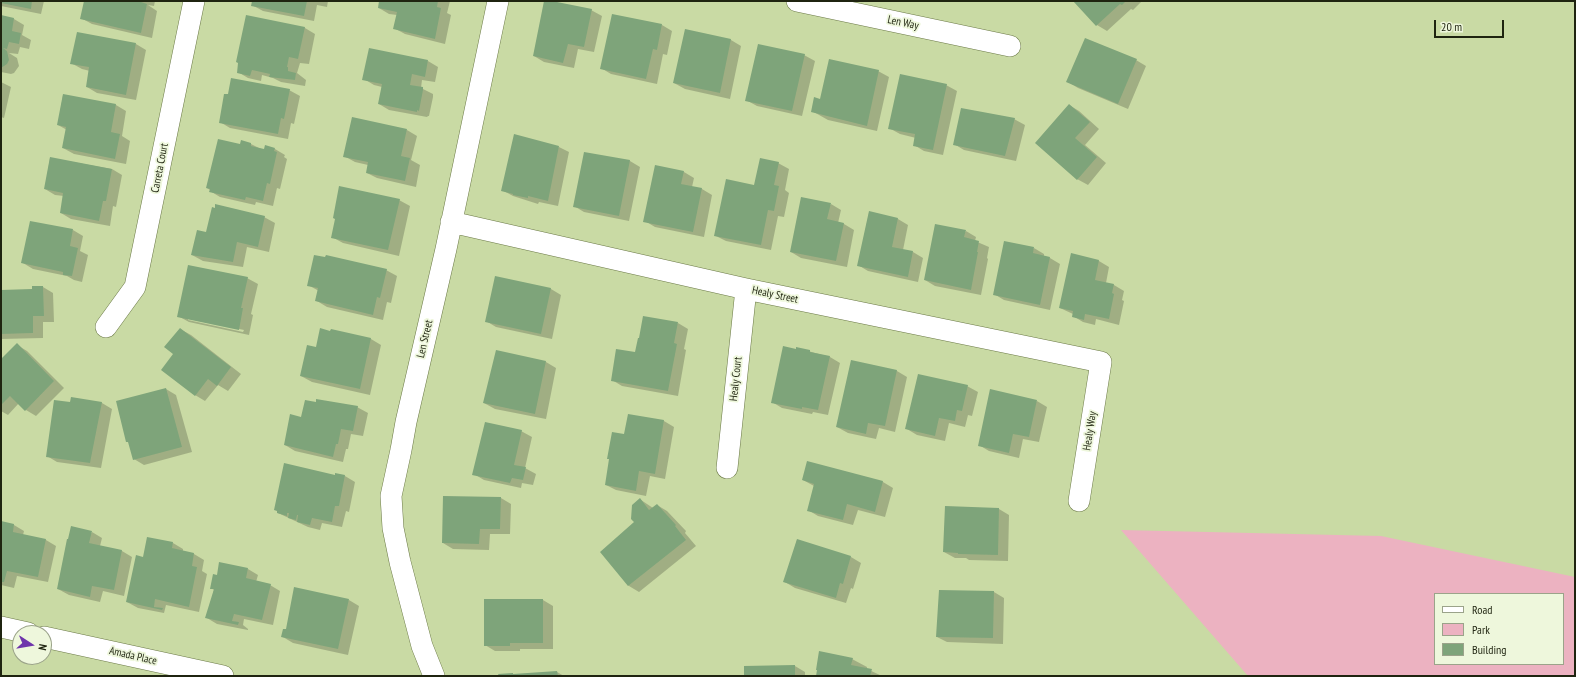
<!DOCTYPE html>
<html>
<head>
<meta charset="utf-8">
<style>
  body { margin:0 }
  #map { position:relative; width:1576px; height:677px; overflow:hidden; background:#c9daa4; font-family:"PT Sans Narrow",sans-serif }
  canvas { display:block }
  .frame { position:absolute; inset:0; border:2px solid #1f2410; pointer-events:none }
  .legend { position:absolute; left:1434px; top:593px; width:130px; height:72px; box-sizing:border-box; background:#eef7dc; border:1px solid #9ba38a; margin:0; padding:5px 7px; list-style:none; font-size:12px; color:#1f2410 }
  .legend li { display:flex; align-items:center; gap:8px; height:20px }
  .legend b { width:20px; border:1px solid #9ba38a }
  .north { position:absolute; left:12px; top:625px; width:40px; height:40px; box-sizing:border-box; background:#eef7dc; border:1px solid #9ba38a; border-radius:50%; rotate:102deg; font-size:11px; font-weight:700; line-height:16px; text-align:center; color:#1f2410 }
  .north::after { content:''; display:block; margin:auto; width:14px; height:18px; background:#6e35ab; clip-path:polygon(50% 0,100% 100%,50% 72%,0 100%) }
  .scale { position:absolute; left:1434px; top:20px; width:70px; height:18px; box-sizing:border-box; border:2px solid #1f2410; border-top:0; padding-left:5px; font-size:12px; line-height:14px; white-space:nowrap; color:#1f2410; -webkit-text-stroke:3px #eef7dc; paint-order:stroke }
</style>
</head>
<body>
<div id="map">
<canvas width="1576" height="677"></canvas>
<div class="frame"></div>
<ul class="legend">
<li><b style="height:5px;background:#fff"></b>Road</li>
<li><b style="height:11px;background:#ecb2c1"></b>Park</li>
<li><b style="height:11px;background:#7ea47a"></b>Building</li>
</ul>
<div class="north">N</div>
<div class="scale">20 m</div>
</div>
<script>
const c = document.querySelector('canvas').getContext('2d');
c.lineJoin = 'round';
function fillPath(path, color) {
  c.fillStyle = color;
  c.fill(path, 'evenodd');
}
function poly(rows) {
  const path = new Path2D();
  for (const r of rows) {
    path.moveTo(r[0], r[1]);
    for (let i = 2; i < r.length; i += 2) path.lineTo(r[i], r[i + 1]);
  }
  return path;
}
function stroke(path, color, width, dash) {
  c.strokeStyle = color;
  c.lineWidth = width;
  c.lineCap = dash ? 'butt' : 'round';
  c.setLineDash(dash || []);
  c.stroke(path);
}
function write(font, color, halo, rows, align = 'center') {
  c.font = font + ' "PT Sans Narrow",sans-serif';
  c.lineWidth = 3.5;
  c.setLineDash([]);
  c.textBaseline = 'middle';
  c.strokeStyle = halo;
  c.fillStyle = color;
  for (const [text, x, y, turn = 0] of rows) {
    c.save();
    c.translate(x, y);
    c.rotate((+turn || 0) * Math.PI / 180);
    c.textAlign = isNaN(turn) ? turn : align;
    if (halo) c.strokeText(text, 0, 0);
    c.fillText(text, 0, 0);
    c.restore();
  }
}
fillPath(poly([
  [1121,530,1381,536,1575,577,1575,676,1248,676],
  [1435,594,1563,594,1563,664,1435,664]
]), '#ecb2c1');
fillPath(poly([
  [1,1,44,1,41,14,1,6],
  [85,1,155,1,154,6,148,5,157,11,152,38,92,24,81,18],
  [253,1,328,1,327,7,317,5,314,21,263,11,252,5],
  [380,1,450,1,447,13,451,15,445,44,405,34,394,28,397,15,389,14,379,8],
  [545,1,591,10,602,16,594,52,578,49,574,68,544,62,534,56],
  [1075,1,1142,1,1133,10,1131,9,1107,31,1097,25],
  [1,16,14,19,24,25,22,35,31,40,29,49,20,47,18,54,9,53,17,58,19,66,14,73,11,74,1,72],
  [247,16,305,28,315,34,309,64,300,63,297,73,306,80,305,86,281,82,273,78,262,75,261,81,248,78,238,72],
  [613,16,662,25,672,31,667,55,663,54,657,84,611,74,601,68],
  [686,30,731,40,741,46,730,99,685,89,674,83],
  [136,44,146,50,136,100,97,93,87,87,90,71,82,69,71,63],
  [804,55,815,61,802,116,757,106,746,100],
  [1136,60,1146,66,1128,109,1078,88,1068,82],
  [428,61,438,67,435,82,422,80,421,88,433,94,433,97,429,116,428,116,427,117,389,110,379,104,382,87,374,85,364,79],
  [878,71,889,77,877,131,828,120,812,111,821,100],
  [1,82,11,87,4,118,1,117],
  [946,85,957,91,943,155,924,151,914,145,916,138,900,134,889,128],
  [289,90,300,96,294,124,291,123,288,139,230,128,220,122],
  [63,95,116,105,126,111,122,136,130,141,126,164,74,154,63,148,67,130,58,125],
  [1069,105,1079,111,1099,129,1085,145,1106,163,1088,185,1077,179],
  [1014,119,1025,125,1016,161,964,150,954,144],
  [407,130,417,136,411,160,420,165,416,187,377,178,367,173,368,165,355,162,344,156],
  [251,144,261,149,275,149,285,155,284,157,287,159,280,189,277,188,273,206,256,202,255,205,220,197,210,191,210,190,207,188,241,145],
  [559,147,569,152,558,206,539,202,538,204,513,196,502,190],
  [585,153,630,161,640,167,629,221,584,212,574,206],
  [50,158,112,169,122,175,116,207,113,206,110,226,71,219,61,213,64,196,55,195,45,189],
  [778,163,789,169,785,190,789,193,784,217,778,216,771,250,726,241,716,236,755,186],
  [656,166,684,172,694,178,692,187,702,189,712,195,704,237,655,227,645,221],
  [399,200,410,206,399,256,343,243,332,237],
  [831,204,841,210,838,223,844,224,854,230,847,267,801,258,791,252],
  [869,213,898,219,908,225,903,250,913,252,923,258,918,282,868,271,858,265],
  [264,217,275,223,269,252,247,247,243,267,203,261,192,255,207,233],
  [73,230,83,236,80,251,88,255,82,282,74,280,67,276,33,269,23,263],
  [966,231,976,237,975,241,989,247,987,258,988,259,981,295,935,286,925,280],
  [1034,248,1044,254,1044,256,1050,258,1060,264,1050,310,1004,300,994,294],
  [1072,255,1099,261,1109,267,1106,283,1114,285,1124,291,1122,300,1124,301,1119,325,1096,319,1095,325,1083,322,1073,316,1073,314,1060,308],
  [386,270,397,276,391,303,387,302,383,320,327,307,317,301,319,291,308,285],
  [496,277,551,289,561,295,552,339,496,327,486,321],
  [247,278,258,284,251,314,253,315,249,335,189,322,178,316],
  [188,318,244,330,243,332,188,320],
  [43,287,53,293,54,322,43,322,43,338,1,339,1,291,33,290],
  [678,323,688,329,684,349,686,350,678,396,622,386,612,380,636,354],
  [180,329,191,335,241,374,228,391,218,385,205,401,195,395,174,354],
  [331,330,371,339,381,345,370,395,312,382,301,376,317,349],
  [17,345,27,351,64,388,36,416,26,410,19,403,8,415,1,411,1,361],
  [797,348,830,357,840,363,828,415,813,412,812,414,782,408,772,402],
  [497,352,546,362,556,368,546,419,495,409,484,403],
  [852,361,897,371,907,377,895,432,879,428,876,439,848,433,837,427],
  [967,386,978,392,972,416,968,415,965,427,949,423,945,441,917,435,907,429],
  [166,389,176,395,192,452,144,465,134,459],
  [72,399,102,403,112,409,101,468,57,462,47,456,71,403],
  [1037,401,1047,407,1039,442,1023,439,1019,458,989,451,979,445],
  [316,403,357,407,368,413,363,436,351,434,348,449,346,449,343,462,295,451,285,445,302,418],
  [629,415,664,421,674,427,665,479,650,476,646,496,616,490,606,485,625,435],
  [521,431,532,437,525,468,536,474,533,485,522,483,521,488,484,480,474,474],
  [808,463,883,482,893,488,885,517,858,510,853,525,818,516,808,510,814,486,803,480],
  [336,474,345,476,355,482,349,512,346,511,342,527,322,523,320,530,308,527,278,513,336,476],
  [501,498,511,504,510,534,490,534,489,550,453,549,443,543],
  [641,500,653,508,657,505,667,511,686,531,685,533,696,546,639,592,629,586,601,552,635,523],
  [999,509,1009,515,1008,561,969,560,966,558,955,558,944,552],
  [1,522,14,525,24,531,23,535,46,540,56,546,48,582,17,576,14,588,1,585],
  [92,532,102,538,100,546,122,551,132,557,124,596,103,591,100,602,69,595,58,589],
  [797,540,851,557,861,563,853,589,851,588,846,603,795,588,785,582],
  [173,543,183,549,183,552,194,554,204,560,202,571,207,574,199,612,166,605,164,613,138,608,127,602,144,558],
  [248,569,258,575,256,582,270,585,280,591,273,625,244,619,243,625,248,629,248,630,217,624,207,618,214,590,211,588,218,576],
  [994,592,1004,598,1003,644,947,642,937,637],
  [349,600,359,606,348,655,293,643,283,637,286,630],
  [543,600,553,606,553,649,520,649,520,651,495,651,485,645],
  [852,659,867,667,867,669,882,676,816,676],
  [795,666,805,672,805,676,745,676],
  [557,672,564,676,500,676,515,675]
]), '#0003');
fillPath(poly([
  [1,1,32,1,31,9,1,3],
  [84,1,142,1,141,2,147,4,141,33,80,19],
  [252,1,307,1,304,16,251,6],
  [379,1,438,1,437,7,441,8,435,39,393,29,397,12,378,8],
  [544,1,552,1,592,9,584,47,568,44,563,63,533,56],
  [1073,1,1126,1,1122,5,1120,4,1096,26],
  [612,14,662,24,657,50,653,49,646,79,600,69],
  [1,15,14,18,12,31,21,33,19,44,9,42,7,49,3,48,7,51,9,60,7,64,1,68],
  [246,15,305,27,298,59,289,57,287,67,288,67,288,71,296,73,295,80,269,77,270,74,252,70,250,76,237,73,238,63,236,62],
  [685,29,731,39,720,93,673,83],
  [77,32,136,43,126,95,86,87,89,67,70,64],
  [1085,38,1137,59,1118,104,1066,82],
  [758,44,805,54,792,111,745,101],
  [369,48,428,60,425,77,412,74,410,85,423,87,423,90,419,111,417,110,417,112,378,104,382,84,362,80],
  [829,59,879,70,867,126,811,112,814,97,820,99],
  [900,74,947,84,933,150,913,146,915,134,888,129],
  [231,78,290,89,284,119,281,118,278,134,219,123,224,94,228,94],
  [63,94,116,104,111,132,120,134,115,159,62,148,66,127,57,125],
  [1069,104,1090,122,1075,138,1097,157,1077,180,1035,143],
  [961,108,1015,118,1005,156,953,145],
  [352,117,407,129,401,156,410,158,405,181,366,173,368,162,343,157],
  [514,134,559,146,548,201,528,196,528,198,513,195,513,194,501,191],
  [218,139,240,144,241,140,251,143,251,146,264,149,265,145,275,148,274,151,277,152,270,184,267,183,263,201,246,197,245,200,209,192,210,189,206,188],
  [584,152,630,160,619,216,573,207],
  [50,157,112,169,106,201,103,201,99,221,60,213,63,193,44,189],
  [760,158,779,162,774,185,779,186,774,211,768,210,761,245,714,236,726,179,754,185],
  [655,165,684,171,681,184,702,188,693,232,643,222],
  [339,186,400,199,388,250,331,238,335,219,333,218],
  [801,197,831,203,827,219,844,223,836,261,790,252],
  [215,204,265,216,258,247,237,242,233,262,191,255,197,230,206,232,212,207,215,208],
  [869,211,898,218,892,247,913,251,908,277,857,266],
  [30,221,73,229,70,246,78,248,72,276,63,275,63,272,21,263],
  [935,224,966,230,964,237,979,241,977,252,978,252,971,290,924,280],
  [1004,241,1034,247,1033,253,1050,257,1040,305,993,295],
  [1071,253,1099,260,1095,280,1114,284,1112,293,1114,294,1109,319,1085,314,1084,320,1072,317,1073,311,1059,308],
  [314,255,325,257,326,255,387,269,380,298,377,297,373,315,315,301,318,288,307,286],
  [188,265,248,277,241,308,243,308,239,330,177,317],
  [495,276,551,288,541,334,485,322],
  [32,286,43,286,44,316,33,316,33,333,1,334,1,290,32,289],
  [643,316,678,322,674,343,677,344,668,391,611,381,616,349,635,352,638,338,639,338],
  [180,328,231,367,217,386,208,379,195,396,161,370,173,354,164,347],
  [320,328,330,331,331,329,371,338,360,389,300,376,307,345,316,347],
  [17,343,54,381,25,411,10,396,1,405,1,359],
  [783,346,796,349,796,347,810,350,810,352,830,356,818,410,802,407,802,409,771,403],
  [496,350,546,361,535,414,483,403],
  [851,360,897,370,885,426,868,423,866,434,836,427],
  [918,374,968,385,962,411,957,410,955,421,939,418,935,436,905,429],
  [166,388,182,447,133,460,128,442,126,442,116,401],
  [990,389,1037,400,1029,437,1013,434,1009,453,978,446],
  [71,397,102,402,90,463,46,457,54,400,70,402],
  [316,399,358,406,353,431,341,429,338,444,336,444,333,457,284,445,290,414,301,417,305,400,316,402],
  [628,414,664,420,655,474,639,471,636,491,605,485,609,459,607,459,612,432,624,434],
  [485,422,522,430,514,465,526,467,523,480,512,478,510,483,472,475],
  [807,461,883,481,875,512,847,504,843,520,807,511,814,484,802,480],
  [284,463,335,475,335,473,345,475,339,506,335,506,332,522,312,518,310,525,297,522,298,515,297,515,296,520,288,518,289,513,287,513,287,516,277,513,277,511,274,510],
  [443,496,501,497,500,529,480,529,479,544,442,543],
  [640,498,649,510,657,504,676,525,675,526,686,540,628,586,600,552,634,522,631,519,632,505],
  [945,506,999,508,998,555,958,554,958,553,943,552],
  [1,521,14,524,13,532,46,539,38,577,7,571,4,582,1,582],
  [71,526,92,531,89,543,122,550,114,590,92,586,90,597,57,589,67,539,68,539],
  [147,537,173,542,172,548,194,553,192,566,197,567,189,607,155,599,154,607,163,608,162,610,126,602,136,555,143,557],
  [797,539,851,556,843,584,840,583,836,598,783,582],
  [219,562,248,568,246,578,271,584,262,620,234,614,232,621,239,622,238,625,205,618,214,589,210,589,213,574,217,575],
  [294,587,349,599,338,649,281,637,283,629,286,629],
  [939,590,994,591,993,638,936,637],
  [484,599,543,599,543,643,510,643,510,646,484,646],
  [819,651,853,658,851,665,872,669,870,676,816,676,817,670,816,670],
  [795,665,795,676,744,676,744,666],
  [557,671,558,676,499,676,498,674,513,673,513,674]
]), '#7ea47a');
const minor = poly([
  [797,1,1010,46],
  [451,222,746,289,1101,362,1079,501],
  [106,327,135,287,194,1],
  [727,468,746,289],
  [1,627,28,633],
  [44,637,223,676],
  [434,676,422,646,400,562,393,528,391,496,401,450,406,422,446,249,498,1]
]);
stroke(minor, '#6c7a48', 22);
stroke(minor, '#fff', 21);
write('11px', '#1f2410', '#eef7dc', [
  ["Len Way",903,23,12],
  ["Carreta Court",160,168,-79],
  ["Healy Street",775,295,12],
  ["Len Street",425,339,-77],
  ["Healy Court",736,379,-84],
  ["Healy Way",1090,431,-81],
  ["Amada Place",133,656,13]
]);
</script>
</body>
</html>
